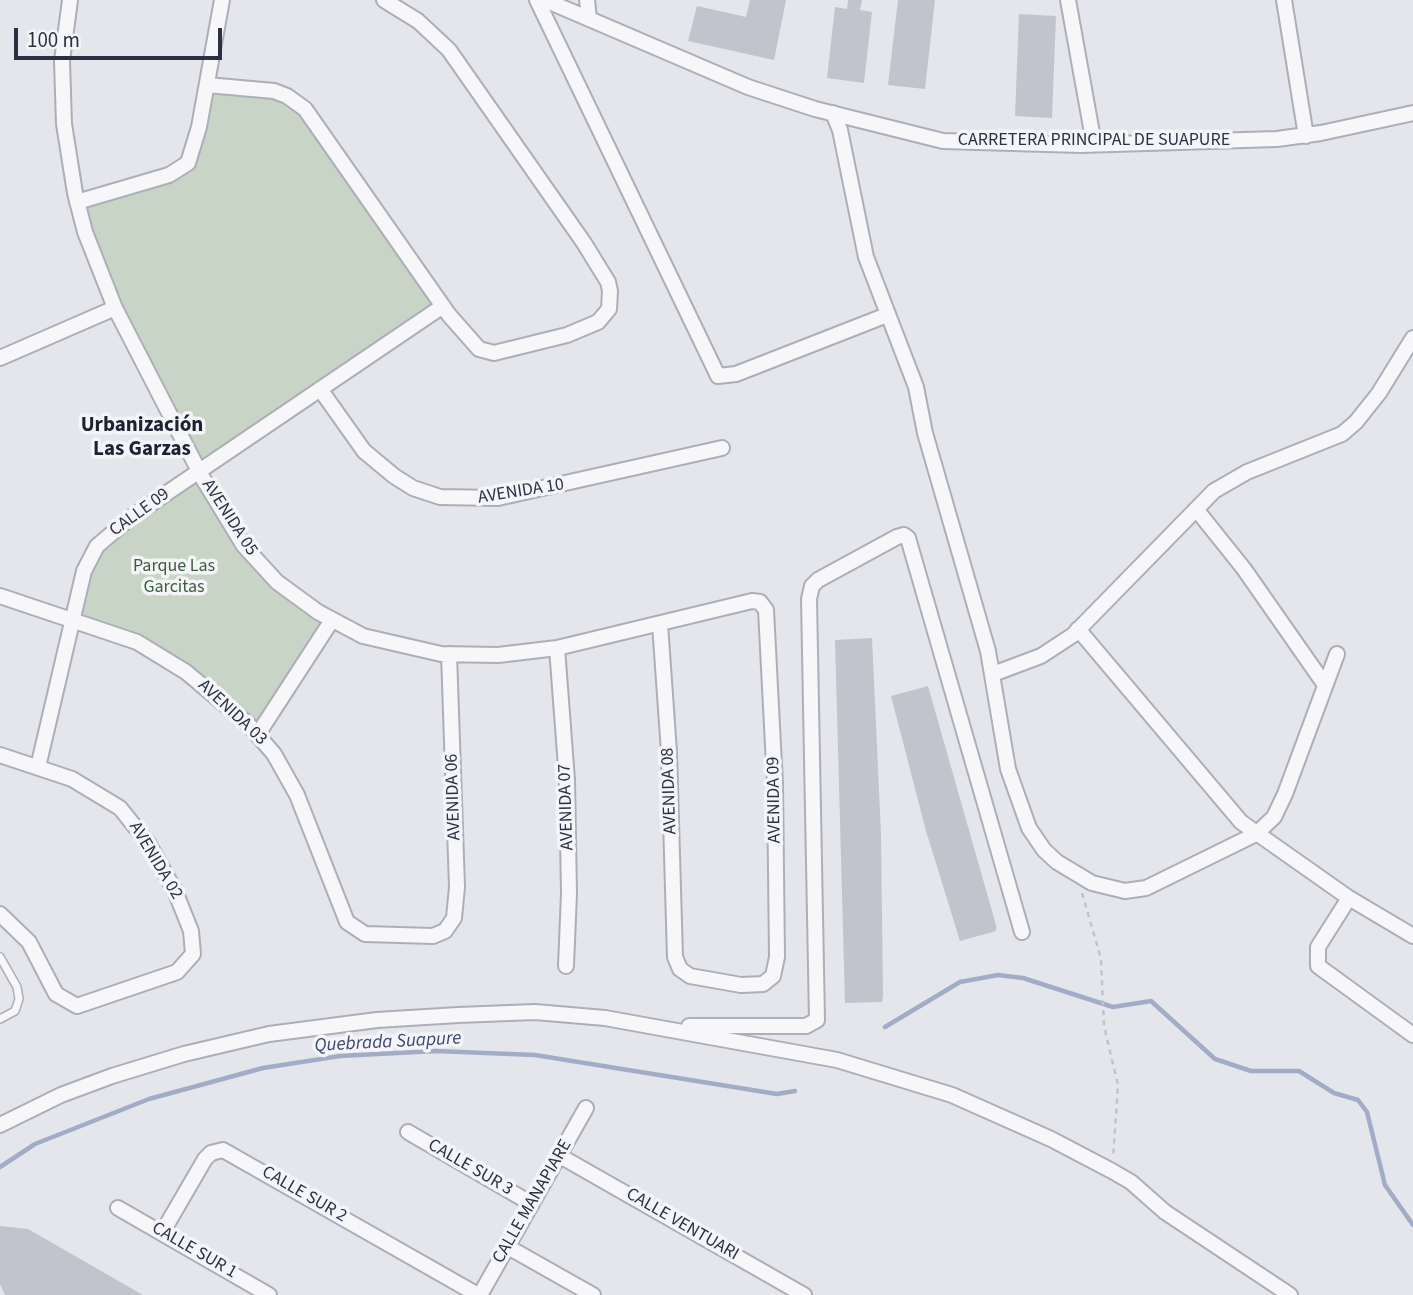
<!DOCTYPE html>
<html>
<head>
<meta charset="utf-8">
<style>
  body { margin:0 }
  #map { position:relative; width:1413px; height:1295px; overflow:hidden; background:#e4e6eb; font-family:"Source Sans 3",sans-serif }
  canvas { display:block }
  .scale { position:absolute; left:14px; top:28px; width:208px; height:32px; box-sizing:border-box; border:4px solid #2d3042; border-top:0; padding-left:9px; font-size:21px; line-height:24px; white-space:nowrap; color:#2d3042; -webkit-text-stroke:5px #f4f5f8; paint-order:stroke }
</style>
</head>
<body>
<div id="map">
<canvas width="1413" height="1295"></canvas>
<div class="scale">100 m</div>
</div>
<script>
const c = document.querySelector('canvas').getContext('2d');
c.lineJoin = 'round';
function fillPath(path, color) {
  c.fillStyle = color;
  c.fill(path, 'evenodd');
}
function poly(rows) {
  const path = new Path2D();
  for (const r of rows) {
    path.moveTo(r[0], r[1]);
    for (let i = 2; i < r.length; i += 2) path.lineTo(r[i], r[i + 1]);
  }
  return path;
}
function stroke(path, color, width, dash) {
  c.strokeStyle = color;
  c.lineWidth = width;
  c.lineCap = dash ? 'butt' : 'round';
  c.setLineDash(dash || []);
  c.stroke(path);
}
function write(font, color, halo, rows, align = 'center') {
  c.font = font + ' "Source Sans 3",sans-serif';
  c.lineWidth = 7;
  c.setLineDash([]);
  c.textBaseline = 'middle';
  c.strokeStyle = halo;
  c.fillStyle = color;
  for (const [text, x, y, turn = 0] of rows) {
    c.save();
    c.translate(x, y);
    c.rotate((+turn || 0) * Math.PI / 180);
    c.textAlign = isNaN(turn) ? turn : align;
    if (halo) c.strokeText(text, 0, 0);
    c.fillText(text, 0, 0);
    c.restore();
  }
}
fillPath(poly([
  [207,85,287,96,443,306,199,472,244,546,332,620,258,734,171,661,71,620,91,556,199,472,152,382,77,202,180,170]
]), '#c7d4c6');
stroke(poly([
  [885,1027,960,982,998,975,1023,978,1113,1007,1151,1001,1215,1059,1251,1071,1299,1071,1334,1093,1358,1100,1367,1112,1385,1185,1413,1225],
  [0,1167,35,1144,149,1099,263,1068,340,1056,436,1051,535,1055,777,1094,795,1091]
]), '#a3acc7', 4.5);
fillPath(poly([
  [750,0,786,0,774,60,688,41,697,6,746,17],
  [848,0,862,0,860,10,872,12,864,83,827,78,835,7,847,9],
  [898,0,935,0,925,89,888,85],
  [1019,14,1056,16,1052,118,1015,116],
  [872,638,881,833,883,996,882,1002,845,1003,835,640],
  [928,686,996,925,996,931,960,941,926,831,891,696],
  [0,1226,28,1229,143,1295,5,1295,0,1284]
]), '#c2c4cd');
const service = poly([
  [0,957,17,987,19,999,15,1011,0,1019]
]);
const minor = poly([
  [70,0,62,61,64,124,75,193,85,232,115,308,202,477,244,546,277,582,318,612,363,636,441,654,498,655,557,648,752,601,760,602,766,610,775,784,777,957,773,976,763,984,741,985,690,976,680,969,675,957,669,752,660,624],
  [537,0,718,376,736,374,887,315],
  [545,0,748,87,815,109,943,141,1081,145,1277,139,1321,133,1413,113],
  [587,0,589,19],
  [1068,0,1094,144],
  [1284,0,1306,136],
  [207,85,274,91,287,96,305,109,449,315,479,349,494,353,567,335,598,322,609,309,610,291,608,282,584,243,449,50,418,21,384,0],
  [833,113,840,130,866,257,916,387,925,433,988,651,1008,769,1029,828,1044,850,1057,862,1092,883,1125,891,1146,888,1256,834,1274,817,1285,794,1337,654],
  [77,202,169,175,188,163,199,127,222,0],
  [0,358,115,308],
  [320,389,364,451,394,476,413,488,440,497,498,498,722,448],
  [1196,509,1244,569,1325,685],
  [0,596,137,642,186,672,248,724,274,754,297,795,347,922,365,934,433,936,445,931,454,918,457,887,449,654],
  [1078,629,1241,822,1349,898,1413,936],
  [557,648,567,780,569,893,566,966],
  [993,674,1041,656,1073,635,1214,491,1247,472,1342,434,1356,422,1379,393,1413,338],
  [258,734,332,620],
  [0,755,72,779,120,808,148,843,175,891,191,931,193,954,177,972,77,1006,56,994,29,942,0,914],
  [38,767,84,571,97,546,130,518,443,306],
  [1349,898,1318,947,1318,966,1413,1035],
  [689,1026,806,1026,817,1020,809,599,812,586,818,580,897,537,904,535,908,538,1022,932],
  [0,1125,61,1095,112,1076,184,1054,269,1034,377,1020,458,1015,535,1012,605,1018,837,1060,952,1095,1051,1139,1112,1171,1131,1182,1165,1212,1290,1295],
  [408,1132,532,1204],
  [560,1156,804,1295],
  [118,1208,269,1295],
  [162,1233,205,1159,211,1153,223,1150,478,1295],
  [508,1247,593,1295],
  [480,1295,586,1108]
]);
stroke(service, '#adafb8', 10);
stroke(minor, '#adafb8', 18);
stroke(poly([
  [1082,893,1101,959,1104,1026,1118,1085,1113,1158]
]), '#c2c3c9', 2.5, [5, 5]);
stroke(service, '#f7f7f9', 7);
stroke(minor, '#f7f7f9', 14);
write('18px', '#2d3042', '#f4f5f8', [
  ["CARRETERA PRINCIPAL DE SUAPURE",1094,141],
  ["AVENIDA 10",521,492,-9],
  ["CALLE 09",140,513,-36],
  ["AVENIDA 05",229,518,57],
  ["AVENIDA 03",232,713,43],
  ["AVENIDA 08",670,791,-92],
  ["AVENIDA 06",454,797,-92],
  ["AVENIDA 09",775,800,-91],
  ["AVENIDA 07",567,807,-92],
  ["AVENIDA 02",155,861,59],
  ["CALLE SUR 3",470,1168,30],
  ["CALLE SUR 2",304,1195,30],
  ["CALLE MANAPIARE",533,1202,-60],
  ["CALLE VENTUARI",682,1225,30],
  ["CALLE SUR 1",194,1251,30]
]);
write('18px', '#3c5d3d', '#f4f5f8', [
  ["Parque Las",174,567],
  ["Garcitas",174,588]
]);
write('italic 19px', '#3b4773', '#f4f5f8', [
  ["Quebrada Suapure",388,1043,-3]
]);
write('bold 21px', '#1f2133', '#f4f5f8', [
  ["Urbanización",142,426],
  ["Las Garzas",142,450]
]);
</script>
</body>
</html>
